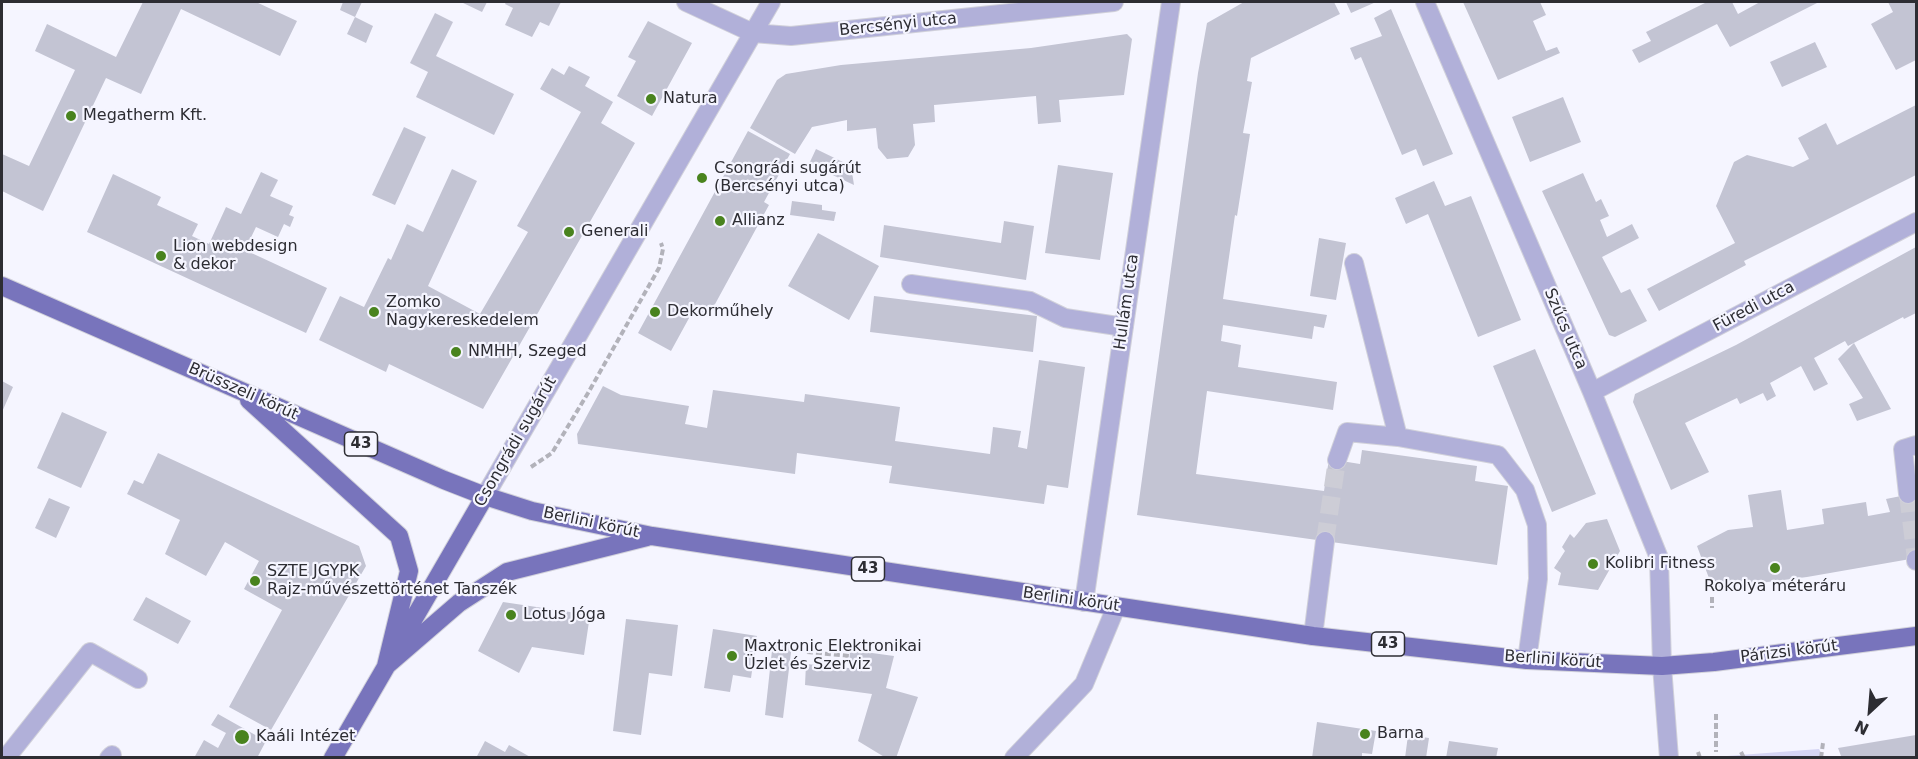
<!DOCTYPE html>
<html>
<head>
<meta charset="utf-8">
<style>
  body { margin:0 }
  #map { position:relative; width:1918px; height:759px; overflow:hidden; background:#f5f5ff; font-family:"DejaVu Sans",sans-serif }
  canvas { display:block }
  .frame { position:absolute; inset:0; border:3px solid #2d2d33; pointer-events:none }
  .north { position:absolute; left:1840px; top:681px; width:60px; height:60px; -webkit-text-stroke:4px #f5f5ff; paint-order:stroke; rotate:206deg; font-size:16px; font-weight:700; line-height:24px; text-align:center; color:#2d2d33 }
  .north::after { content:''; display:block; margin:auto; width:21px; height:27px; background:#2d2d33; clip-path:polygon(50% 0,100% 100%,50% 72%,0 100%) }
</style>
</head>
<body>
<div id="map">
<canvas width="1918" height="759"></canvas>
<div class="frame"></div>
<div class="north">N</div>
</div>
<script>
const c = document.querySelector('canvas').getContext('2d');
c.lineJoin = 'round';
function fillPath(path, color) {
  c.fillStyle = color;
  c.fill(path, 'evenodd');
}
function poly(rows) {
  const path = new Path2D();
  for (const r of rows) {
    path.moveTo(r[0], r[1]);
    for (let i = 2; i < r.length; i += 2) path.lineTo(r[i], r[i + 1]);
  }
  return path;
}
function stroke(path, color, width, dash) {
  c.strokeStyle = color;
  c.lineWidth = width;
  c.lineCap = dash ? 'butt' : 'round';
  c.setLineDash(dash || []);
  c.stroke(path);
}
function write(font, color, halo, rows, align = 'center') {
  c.font = font + ' "DejaVu Sans",sans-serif';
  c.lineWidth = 4.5;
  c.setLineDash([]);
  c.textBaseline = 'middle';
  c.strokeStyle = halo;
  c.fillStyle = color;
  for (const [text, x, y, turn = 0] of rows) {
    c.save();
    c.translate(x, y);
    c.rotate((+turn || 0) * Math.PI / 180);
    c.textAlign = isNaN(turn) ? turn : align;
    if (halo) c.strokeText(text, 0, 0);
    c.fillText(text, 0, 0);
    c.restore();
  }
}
fillPath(poly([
  [1819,749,1823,757,1714,757]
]), '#d5d5f4');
fillPath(poly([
  [143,2,256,2,297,21,280,56,181,9,141,94,106,78,43,211,2,191,2,154,29,166,75,70,35,51,47,24,116,57],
  [343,2,362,2,355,17,340,10],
  [461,2,487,2,482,12],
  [506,2,561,2,549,26,540,22,532,37,505,25,513,8,505,4],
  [1244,2,1334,2,1340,14,1251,58,1247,81,1252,82,1243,133,1250,134,1237,216,1235,215,1223,299,1327,315,1324,328,1314,326,1312,339,1223,325,1221,341,1241,345,1238,367,1337,382,1333,410,1207,391,1196,474,1324,491,1329,459,1360,464,1362,450,1477,466,1475,481,1508,486,1497,565,1137,515,1198,73,1207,23],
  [1346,2,1376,2,1351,13],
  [1463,2,1540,2,1546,15,1533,21,1546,51,1557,47,1560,53,1498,80],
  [1707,2,1732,2,1738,14,1760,2,1819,2,1730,47,1717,24,1639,63,1632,50,1651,41,1646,32],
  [1888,2,1916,2,1916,60,1896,70,1871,24,1893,12],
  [1391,9,1453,154,1423,166,1416,149,1402,155,1361,57,1355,60,1350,48,1382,36,1374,18],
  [435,13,453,22,436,56,514,94,494,135,416,97,428,72,410,63],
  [355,17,373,26,366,43,347,34],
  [648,21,692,43,652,116,617,96,636,61,628,57],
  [1127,34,1132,39,1124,95,1059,100,1061,122,1038,124,1036,96,934,105,935,122,913,124,915,145,908,157,887,159,878,148,876,128,847,131,847,120,812,127,795,154,750,128,777,80,786,74,841,65,1031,48],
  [1815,42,1827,67,1782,87,1770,62],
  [569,66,590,77,585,86,613,102,601,123,635,143,483,409,389,364,386,372,319,340,340,296,364,307,388,258,391,260,407,224,423,232,452,169,477,181,428,286,480,314,528,232,517,226,581,112,540,89,552,68,564,75],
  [1563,97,1581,142,1530,162,1512,117],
  [1916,105,1916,175,1744,261,1746,265,1659,311,1647,289,1735,243,1716,206,1734,162,1747,155,1793,167,1809,159,1798,138,1826,123,1837,145],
  [404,127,426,137,395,205,372,195],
  [748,131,790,154,764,202,769,205,708,317,694,309,671,351,638,333],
  [816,149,851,166,854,185,809,164],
  [1058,165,1113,173,1100,260,1045,253],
  [261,172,278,180,270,196,293,206,289,215,294,217,290,227,284,224,278,237,256,227,245,250,327,288,306,333,87,232,113,174,161,197,157,205,198,224,192,236,209,244,226,207,241,214],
  [1583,173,1596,202,1601,199,1609,216,1600,220,1607,237,1632,224,1639,238,1602,257,1621,293,1630,289,1647,321,1615,337,1609,335,1542,191],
  [1434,181,1445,206,1471,196,1521,320,1478,337,1428,214,1406,224,1395,198],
  [792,201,822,205,822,210,836,212,834,221,790,215],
  [1004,221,1034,226,1026,280,880,257,884,225,1001,243],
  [818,233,879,266,849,320,788,286],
  [1319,238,1346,243,1336,300,1310,296],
  [1916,247,1916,313,1904,319,1903,317,1848,346,1845,341,1814,358,1828,384,1814,391,1801,366,1770,383,1776,396,1767,401,1763,393,1740,404,1737,398,1685,423,1709,472,1671,490,1633,402,1635,394,1736,345],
  [874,296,1037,316,1033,352,870,332],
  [1854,343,1891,409,1857,421,1849,404,1863,398,1838,359],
  [1535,349,1596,494,1552,512,1493,366],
  [1039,360,1085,367,1068,488,1047,485,1044,504,889,483,892,466,797,453,795,474,578,444,577,434,603,386,621,395,689,406,685,424,707,428,713,390,804,402,805,394,900,407,895,441,990,454,993,427,1021,431,1018,447,1027,449],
  [2,381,13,387,2,412],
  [62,412,107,432,81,488,37,468],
  [158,453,359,546,366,566,271,730,229,707,282,610,244,589,259,561,225,542,206,576,165,554,180,520,127,494,134,480,143,484],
  [1781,490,1787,530,1824,524,1822,509,1866,502,1868,516,1890,512,1886,499,1916,493,1916,558,1807,577,1713,589,1697,546,1728,530,1753,527,1748,495],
  [49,498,70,507,56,538,35,528],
  [1607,519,1620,551,1598,590,1558,585,1561,573,1554,568,1565,551,1562,547,1570,534,1574,538,1586,523],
  [146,597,191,621,178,644,133,620],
  [503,602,590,615,584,655,532,647,519,673,478,651],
  [626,619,678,625,672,676,649,673,641,735,613,731],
  [713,629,757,636,751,678,733,675,730,692,704,688],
  [773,641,792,644,783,718,765,715],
  [850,650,894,656,886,688,918,697,896,758,886,758,858,741,872,694,805,685,806,664,849,668],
  [218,714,266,741,257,758,194,758,204,740,218,748,226,733,211,725],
  [1317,722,1376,731,1372,754,1362,753,1362,758,1312,758],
  [1408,735,1429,738,1426,758,1405,758],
  [1916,735,1916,758,1836,758,1841,756,1838,748],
  [485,741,505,752,509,745,532,758,476,758],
  [1449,741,1498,748,1496,758,1446,758]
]), '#c3c4d3');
stroke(poly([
  [1908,494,1916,559],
  [1325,541,1337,460]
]), '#cdcdd6', 18, [18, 9]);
const minor = poly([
  [686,2,753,33,791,36,1114,2],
  [1425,2,1592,392,1659,558,1662,666,1669,758],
  [1354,263,1398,437,1498,455,1525,490,1537,525,1538,579,1527,660],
  [911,284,1030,301,1065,318,1124,327],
  [1592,392,1916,222],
  [1337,460,1347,432,1398,437],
  [1908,494,1903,449,1916,445],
  [485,496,771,2],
  [1916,559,1916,561],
  [1084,602,1171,2],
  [1313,636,1325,541],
  [6,758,90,652,138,679],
  [109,758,112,755],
  [1014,758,1084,684,1116,607]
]);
const major = poly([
  [2,286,444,480,485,496,532,511,652,536,1313,636,1527,660,1662,666,1714,662,1916,636],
  [249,400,399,536,409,571,386,666],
  [386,666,459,603,507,572,647,537],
  [333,758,485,496]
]);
stroke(minor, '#d1d1da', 20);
stroke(major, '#d1d1da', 20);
stroke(poly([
  [531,467,552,453,588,393,659,268,663,249,661,243],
  [1712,597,1712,608],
  [807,652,850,656],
  [1716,714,1716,752],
  [1698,752,1700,758],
  [1741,752,1744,758],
  [1821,758,1823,743]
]), '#b2b2ba', 4, [6, 3]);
stroke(minor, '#b1b0d9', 18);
stroke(major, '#7874bc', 18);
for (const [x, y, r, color] of [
  [651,99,6,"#49831e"],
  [71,116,6,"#49831e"],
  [702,178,6,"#49831e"],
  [720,221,6,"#49831e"],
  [569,232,6,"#49831e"],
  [161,256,6,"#49831e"],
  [374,312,6,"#49831e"],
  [655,312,6,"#49831e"],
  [456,352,6,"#49831e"],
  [1593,564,6,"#49831e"],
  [1775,568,6,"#49831e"],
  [255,581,6,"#49831e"],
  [511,615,6,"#49831e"],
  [732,656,6,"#49831e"],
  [1365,734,6,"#49831e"],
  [242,737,8,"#49831e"]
]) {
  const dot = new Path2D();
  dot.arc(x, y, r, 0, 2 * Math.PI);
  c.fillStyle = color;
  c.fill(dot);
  stroke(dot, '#f5f5ff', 2);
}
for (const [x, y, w] of [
  [361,444,33],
  [868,569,33],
  [1388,644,33]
]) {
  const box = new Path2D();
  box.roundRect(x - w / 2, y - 12, w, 24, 4.5);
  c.fillStyle = '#f5f5ff';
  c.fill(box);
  stroke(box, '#2d2d33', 1.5);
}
write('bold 15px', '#2d2d33', null, [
  ["43",361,444],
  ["43",868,569],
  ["43",1388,644]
]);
write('16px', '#2d2d33', '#f5f5ff', [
  ["Bercsényi utca",898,25,-6],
  ["Hullám utca",1127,302,-82],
  ["Füredi utca",1754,307,-28],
  ["Szűcs utca",1565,329,67],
  ["Brüsszeli körút",243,392,24],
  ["Csongrádi sugárút",516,442,-60],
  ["Berlini körút",591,523,12],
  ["Berlini körút",1071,600,8],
  ["Párizsi körút",1789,652,-7],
  ["Berlini körút",1553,660,4]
]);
write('16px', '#2d2d33', '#f5f5ff', [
  ["Natura",663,99],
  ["Megatherm Kft.",83,116],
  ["Csongrádi sugárút",714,169],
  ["(Bercsényi utca)",714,187],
  ["Allianz",732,221],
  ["Generali",581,232],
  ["Lion webdesign",173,247],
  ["& dekor",173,265],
  ["Zomko",386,303],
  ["Nagykereskedelem",386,321],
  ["Dekorműhely",667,312],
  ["NMHH, Szeged",468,352],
  ["Kolibri Fitness",1605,564],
  ["SZTE JGYPK",267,572],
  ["Rajz-művészettörténet Tanszék",267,590],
  ["Rokolya méteráru",1775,587,"center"],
  ["Lotus Jóga",523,615],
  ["Maxtronic Elektronikai",744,647],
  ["Üzlet és Szerviz",744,665],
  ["Barna",1377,734],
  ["Kaáli Intézet",256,737]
], 'left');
</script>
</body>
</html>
